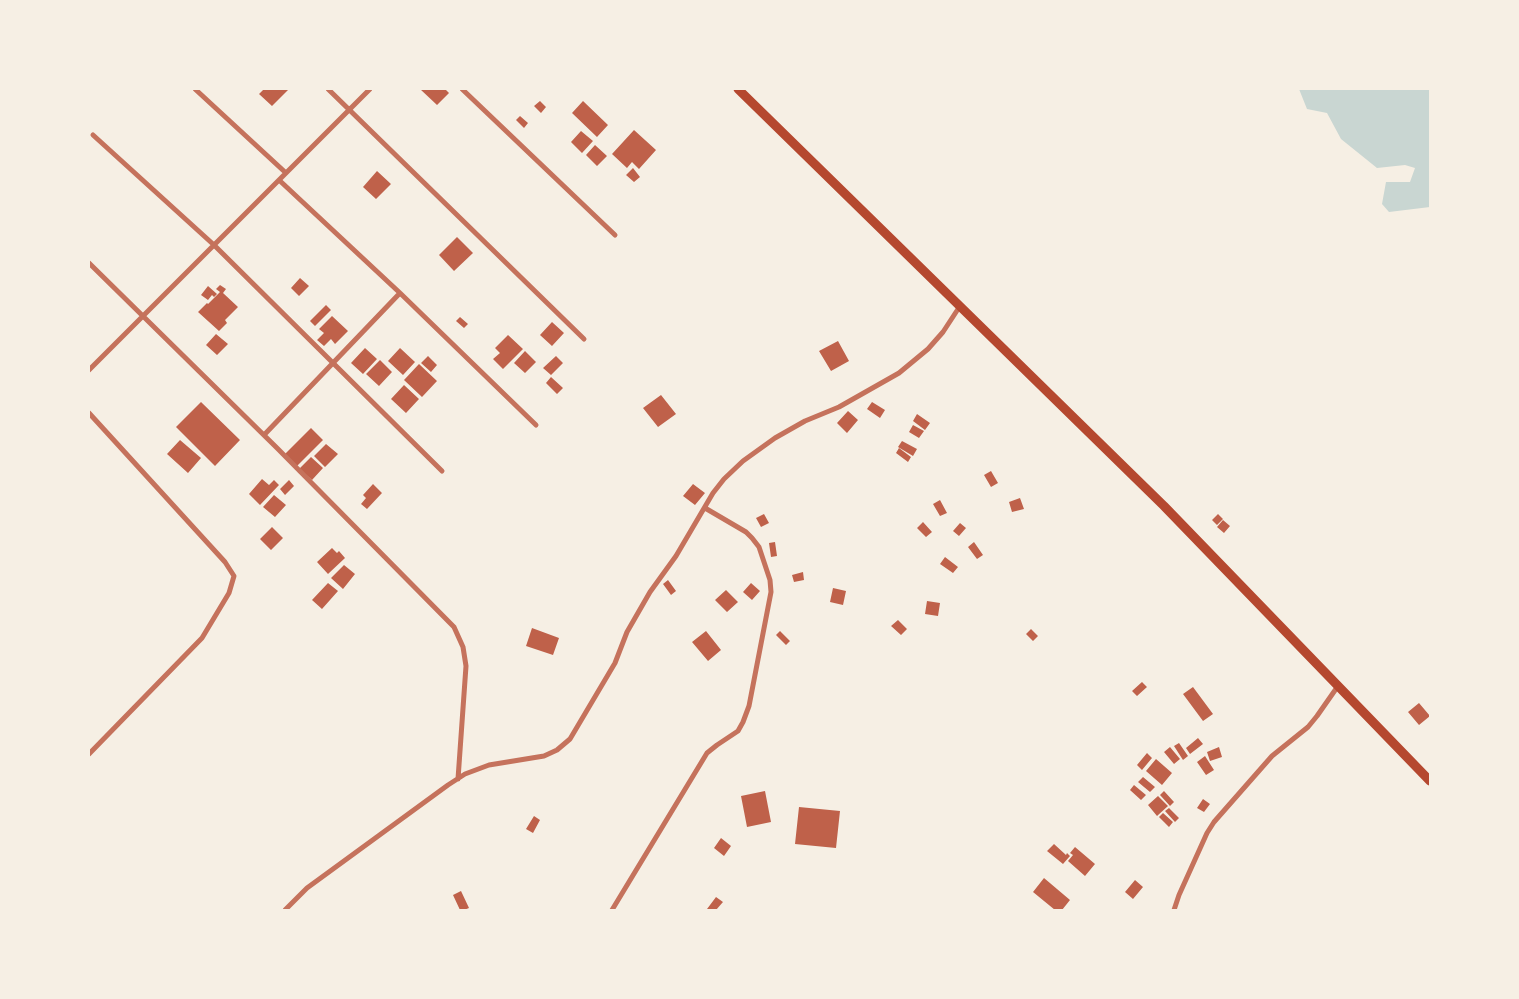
<!DOCTYPE html>
<html>
<head>
<meta charset="utf-8">
<style>
  body { margin:0 }
  #map { position:relative; width:1519px; height:999px; overflow:hidden; background:#f6efe4; font-family:Merriweather,serif }
  canvas { display:block }
  .frame { position:absolute; inset:0; border:90px solid #f6efe4; pointer-events:none }
</style>
</head>
<body>
<div id="map">
<canvas width="1519" height="999"></canvas>
<div class="frame"></div>
</div>
<script>
const c = document.querySelector('canvas').getContext('2d');
c.lineJoin = 'round';
function fillPath(path, color) {
  c.fillStyle = color;
  c.fill(path, 'evenodd');
}
function poly(rows) {
  const path = new Path2D();
  for (const r of rows) {
    path.moveTo(r[0], r[1]);
    for (let i = 2; i < r.length; i += 2) path.lineTo(r[i], r[i + 1]);
  }
  return path;
}
function stroke(path, color, width, dash) {
  c.strokeStyle = color;
  c.lineWidth = width;
  c.lineCap = dash ? 'butt' : 'round';
  c.setLineDash(dash || []);
  c.stroke(path);
}
fillPath(poly([
  [1299,89,1430,89,1430,207,1389,212,1382,204,1386,182,1410,182,1415,168,1405,165,1377,168,1341,139,1327,113,1307,109]
]), '#c9d6d2');
fillPath(poly([
  [264,89,289,89,272,106,259,94],
  [420,89,445,89,449,93,437,105],
  [540,101,546,107,541,113,534,106],
  [583,101,608,125,597,137,572,113],
  [520,116,528,123,524,128,516,120],
  [634,130,656,150,639,169,632,162,627,168,612,154],
  [581,131,593,141,582,153,571,142],
  [595,145,607,156,597,166,586,155],
  [633,168,640,177,634,182,626,175],
  [377,171,391,184,376,199,363,187],
  [457,237,473,253,454,271,439,255],
  [300,278,309,286,299,296,291,288],
  [220,285,226,289,223,293,238,307,225,320,227,323,219,331,198,312,207,303,208,304,220,292,216,289],
  [208,286,217,294,214,297,212,295,208,300,201,295],
  [326,305,331,310,315,326,310,321],
  [332,316,348,331,335,344,331,339,324,346,317,340,324,333,319,329],
  [460,317,468,324,464,328,456,321],
  [552,322,564,333,552,346,540,335],
  [216,334,228,344,217,355,206,345],
  [508,335,523,349,503,369,493,359,500,353,495,348],
  [838,341,849,361,831,371,819,351],
  [365,348,377,359,363,374,351,363],
  [400,348,415,362,403,375,388,361],
  [525,351,536,362,525,373,514,363],
  [428,356,437,365,431,372,421,363],
  [556,356,563,363,551,375,543,368],
  [380,360,392,372,379,386,366,374],
  [419,364,437,381,422,397,404,380],
  [551,377,563,388,557,394,546,383],
  [404,385,419,399,406,413,391,399],
  [661,395,676,414,658,427,643,408],
  [201,402,240,440,215,466,176,427],
  [872,402,885,410,880,418,867,409],
  [848,411,858,420,847,433,837,423],
  [917,414,930,423,925,430,913,421],
  [913,425,924,431,919,438,909,432],
  [311,428,323,440,297,466,285,454],
  [180,440,201,458,188,473,167,454],
  [902,441,917,449,913,456,898,447],
  [326,444,338,454,325,467,314,456],
  [899,448,911,457,908,462,896,453],
  [311,457,323,468,312,480,299,469],
  [991,471,998,483,991,487,984,475],
  [262,479,269,485,274,480,279,485,260,505,249,494],
  [289,480,294,486,285,495,280,489],
  [373,484,382,493,367,509,361,504,366,498,363,495],
  [693,484,705,493,695,505,683,496],
  [274,495,286,505,275,517,263,507],
  [1020,498,1024,509,1012,512,1009,502],
  [940,500,947,513,940,516,933,504],
  [764,514,769,523,761,527,756,518],
  [1218,514,1223,519,1217,525,1212,520],
  [1223,520,1230,526,1224,533,1217,527],
  [923,522,932,532,926,537,917,528],
  [960,523,966,528,959,536,953,531],
  [272,527,283,538,271,550,260,539],
  [775,542,777,556,771,557,769,543],
  [974,542,983,555,977,559,968,547],
  [332,548,337,553,339,551,345,558,328,574,317,562],
  [945,557,958,567,953,573,940,564],
  [344,565,355,574,343,589,331,578],
  [803,572,804,580,794,582,792,575],
  [668,580,676,591,671,595,663,584],
  [328,583,338,591,322,609,312,600],
  [751,583,760,591,752,600,743,592],
  [833,588,846,591,843,605,830,602],
  [726,590,738,602,727,612,715,600],
  [927,601,940,603,938,616,925,614],
  [898,620,907,629,901,635,891,626],
  [532,628,559,638,553,655,526,646],
  [1031,629,1038,636,1033,641,1026,634],
  [706,631,721,650,708,661,692,642],
  [780,631,790,641,786,645,776,635],
  [1142,682,1147,687,1137,696,1132,691],
  [1193,687,1213,714,1203,721,1183,694],
  [1419,703,1430,716,1419,725,1408,712],
  [1198,738,1203,744,1190,754,1186,748],
  [1179,743,1188,756,1183,760,1174,746],
  [1170,747,1180,759,1174,764,1164,752],
  [1219,747,1222,757,1210,761,1207,752],
  [1147,753,1152,758,1142,770,1137,765],
  [1205,756,1214,770,1206,775,1197,762],
  [1156,759,1172,773,1162,785,1146,771],
  [1143,777,1155,787,1150,792,1138,782],
  [1134,785,1146,795,1141,800,1130,790],
  [765,791,771,822,747,827,741,796],
  [1164,791,1174,802,1170,806,1160,795],
  [1158,796,1168,806,1157,816,1148,805],
  [1203,799,1210,804,1204,812,1197,808],
  [799,807,840,811,836,848,795,844],
  [1169,808,1179,818,1175,822,1165,811],
  [1163,813,1173,822,1169,827,1159,817],
  [534,816,540,820,533,833,526,829],
  [721,838,731,846,724,856,714,848],
  [1054,844,1066,855,1067,853,1070,856,1063,864,1047,851],
  [1075,847,1095,864,1085,876,1068,861,1073,855,1070,853],
  [1044,878,1070,900,1062,910,1055,910,1033,892],
  [1135,880,1143,887,1133,899,1125,892],
  [461,891,469,908,464,910,460,910,453,895],
  [716,897,723,902,716,910,708,910,707,909]
]), '#bf614a');
stroke(poly([
  [195,89,286,173],
  [328,89,584,339],
  [462,89,615,235],
  [93,135,214,245,442,471],
  [279,180,400,293,536,425],
  [89,263,277,448,454,627,463,647,466,666,458,779],
  [89,370,370,89],
  [89,413,225,562,234,576,229,593,202,638,89,754],
  [264,435,400,293],
  [285,910,307,888,448,785,465,774,489,765,544,756,557,750,570,739,615,663,627,632,650,592,676,556,713,493,724,479,743,461,775,438,805,421,839,407,899,373,928,349,943,332,960,306],
  [612,910,707,753,717,745,738,731,743,722,749,706,771,592,770,580,759,547,752,538,746,532,705,508],
  [1174,910,1179,895,1207,833,1214,822,1272,756,1308,727,1317,716,1338,686]
]), '#c5725c', 5);
stroke(poly([
  [738,89,1164,506,1430,781]
]), '#b5482f', 9);
</script>
</body>
</html>
